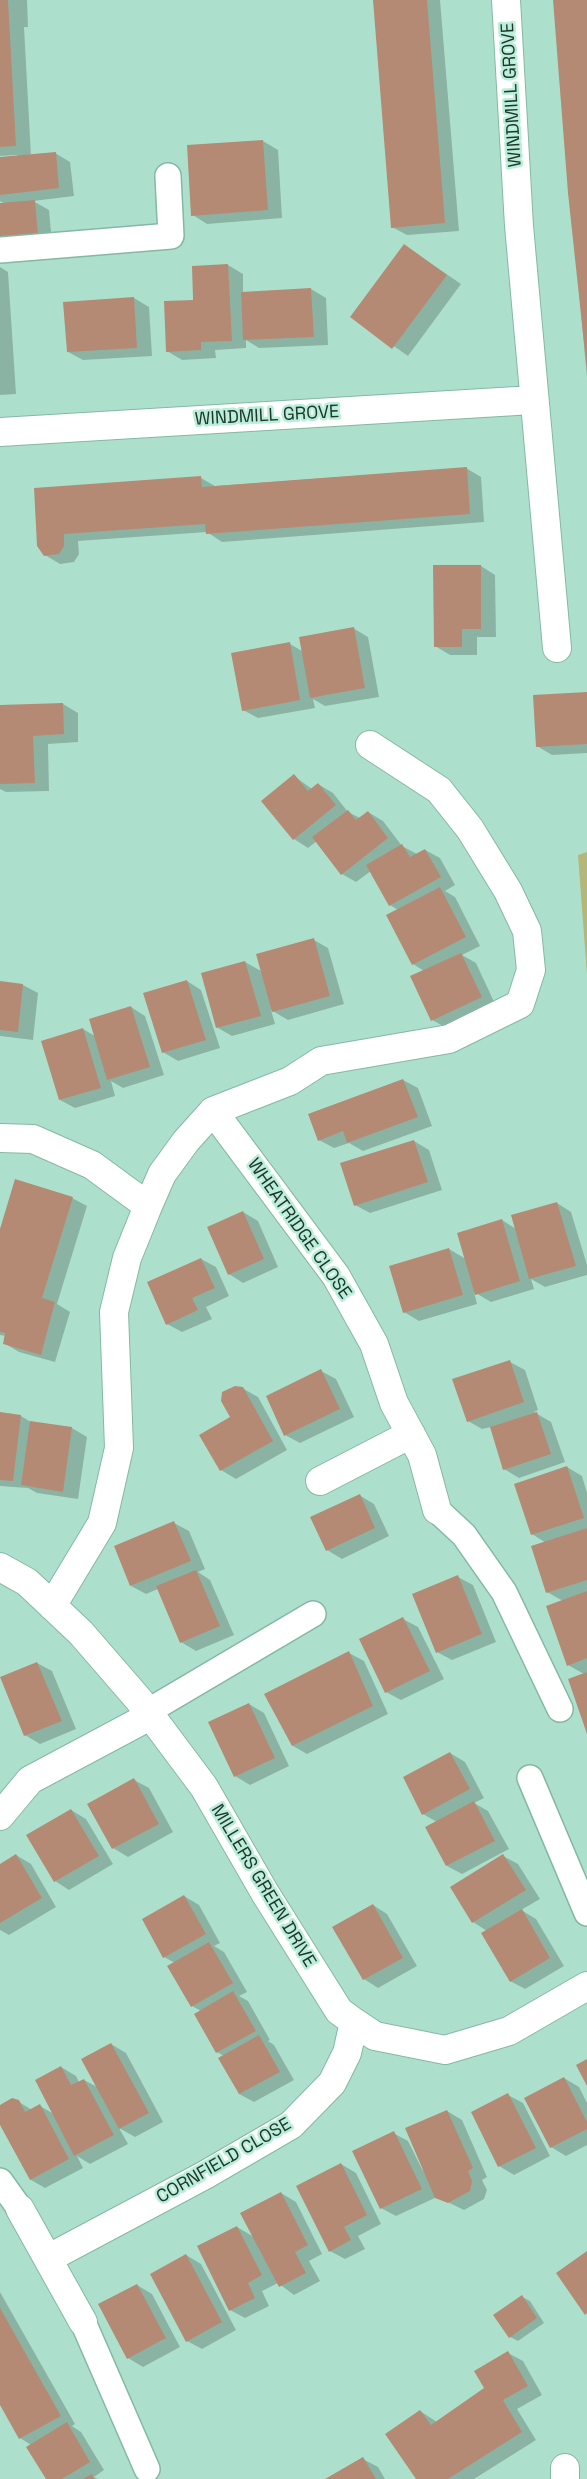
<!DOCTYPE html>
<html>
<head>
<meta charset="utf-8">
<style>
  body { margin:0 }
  canvas { display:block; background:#ade0cc }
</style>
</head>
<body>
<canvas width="587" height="2479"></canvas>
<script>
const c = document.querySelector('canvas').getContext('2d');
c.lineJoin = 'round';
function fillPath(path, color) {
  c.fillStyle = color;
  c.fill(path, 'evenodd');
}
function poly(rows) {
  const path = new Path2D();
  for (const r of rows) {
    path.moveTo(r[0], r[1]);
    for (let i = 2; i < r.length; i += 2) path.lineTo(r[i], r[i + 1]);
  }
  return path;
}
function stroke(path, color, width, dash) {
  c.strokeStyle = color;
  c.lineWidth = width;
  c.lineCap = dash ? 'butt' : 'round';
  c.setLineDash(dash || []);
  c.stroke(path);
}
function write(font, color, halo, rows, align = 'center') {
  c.font = font + ' "Space Grotesk",sans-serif';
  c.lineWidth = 5;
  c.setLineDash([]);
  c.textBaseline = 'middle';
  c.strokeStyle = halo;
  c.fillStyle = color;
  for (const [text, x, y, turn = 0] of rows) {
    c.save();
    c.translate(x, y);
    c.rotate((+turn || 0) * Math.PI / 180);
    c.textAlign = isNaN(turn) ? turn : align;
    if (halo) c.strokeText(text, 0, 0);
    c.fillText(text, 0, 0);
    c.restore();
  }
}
fillPath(poly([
  [587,852,587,975,578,855]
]), '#b5b67a');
fillPath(poly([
  [0,0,27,0,28,27,24,27,31,156,55,153,70,162,74,196,33,201,49,210,52,243,0,248,0,205,6,204,0,201,0,159,17,157,17,155,0,156],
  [374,0,440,0,459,231,407,235,392,227],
  [554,0,587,0,587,378,570,192],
  [263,141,278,150,282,218,207,224,193,215],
  [404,245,461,284,408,356,352,317],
  [228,265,243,274,243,293,311,289,326,298,328,345,259,348,246,340,246,348,215,350,216,358,182,360,167,351,194,301],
  [0,267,8,272,16,394,0,395],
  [134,298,149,307,152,356,83,360,68,352],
  [466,468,481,477,484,522,222,542,207,532,78,541,79,554,74,562,60,564,45,555,35,489,201,478,215,486],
  [481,566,495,575,496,637,477,637,477,655,450,655,435,646],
  [353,628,368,637,379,697,325,706,313,699,315,708,258,718,243,710,290,644,302,651],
  [587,693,587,753,552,755,537,746],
  [63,704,78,713,78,742,48,744,49,791,6,792,0,789,0,706],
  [294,776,312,789,318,784,333,793,348,812,360,818,368,812,383,821,402,846,417,854,425,850,440,858,455,885,445,891,455,897,480,946,462,955,476,963,496,1006,447,1028,432,1020,424,971,413,964,398,910,390,905,371,871,356,882,342,874,317,841,308,848,294,839],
  [314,940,328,948,344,1004,288,1020,271,1010,275,1024,232,1036,218,1028,202,974,245,962,263,972],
  [187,981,201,990,220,1048,178,1061,163,1052],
  [0,982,23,985,38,993,33,1040,0,1036],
  [131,1007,145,1016,164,1075,123,1088,111,1081,115,1096,75,1108,60,1100,83,1029,95,1036],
  [403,1080,418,1088,432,1126,363,1151,349,1143,334,1148,319,1140],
  [414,1141,429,1150,442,1190,370,1213,355,1205],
  [72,1198,87,1206,57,1304,70,1312,55,1362,19,1352,4,1343,6,1336,0,1335,0,1235],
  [557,1203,571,1212,587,1265,587,1275,545,1287,531,1279,534,1289,491,1302,474,1292,477,1304,419,1321,404,1312,449,1249,466,1259,502,1220,516,1229],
  [243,1212,258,1221,278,1267,243,1283,229,1274],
  [201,1259,216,1267,229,1296,206,1307,212,1319,182,1332,167,1324],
  [510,1362,525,1370,538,1410,534,1412,551,1422,565,1462,519,1478,504,1469,491,1427,482,1429,468,1421],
  [321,1371,336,1379,354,1417,300,1443,285,1435],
  [242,1388,258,1397,287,1450,236,1479,221,1470,232,1418],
  [0,1414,21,1416,31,1422,72,1428,87,1437,78,1499,37,1493,28,1488,0,1486],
  [567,1467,582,1476,587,1493,587,1731,584,1674,568,1665,563,1601,547,1592,546,1543,532,1534],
  [359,1495,374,1504,389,1536,342,1559,327,1550],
  [174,1523,189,1531,205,1569,198,1572,210,1580,234,1635,196,1651,181,1642,158,1589,146,1594,131,1586],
  [458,1577,473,1585,496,1642,452,1660,437,1652],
  [403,1619,418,1627,444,1679,401,1700,386,1692],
  [349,1653,364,1661,388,1714,307,1754,293,1746],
  [37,1663,52,1671,76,1729,40,1744,25,1735],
  [249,1704,264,1713,289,1766,250,1785,235,1776],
  [450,1753,465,1762,484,1798,474,1803,488,1811,509,1849,462,1874,447,1866,427,1827,437,1822,423,1814],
  [134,1780,149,1788,173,1832,128,1857,113,1848],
  [71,1810,86,1819,113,1864,69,1890,55,1881],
  [16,1855,31,1864,56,1907,9,1935,0,1930,0,1865],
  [503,1856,518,1864,540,1899,521,1910,536,1919,564,1966,525,1989,510,1981,487,1931,473,1922],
  [184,1896,199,1905,220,1943,214,1946,224,1952,247,1992,239,1996,248,2001,270,2040,268,2041,274,2045,294,2080,254,2102,239,2094,224,2056,217,2052,196,2014,201,2011,192,2006,175,1963,164,1957],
  [373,1905,387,1914,417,1966,378,1988,364,1979],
  [111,2044,126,2053,163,2122,135,2137,119,2128,128,2144,90,2164,77,2156,83,2168,45,2188,31,2180,0,2122,0,2107,19,2102,32,2110,40,2106,54,2114,61,2067,76,2076,79,2082,84,2080,99,2088],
  [564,2078,579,2087,587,2103,587,2145,566,2156,551,2147],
  [508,2095,523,2103,550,2156,514,2175,499,2166],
  [447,2111,462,2120,487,2177,482,2180,487,2190,484,2199,464,2210,437,2197,396,2216,381,2208,393,2133,408,2141,423,2171],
  [341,2164,356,2173,381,2224,358,2236,365,2249,345,2259,330,2251],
  [281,2193,296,2202,322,2254,309,2261,320,2281,294,2295,278,2283,262,2291,269,2306,245,2318,230,2310,237,2227,254,2237],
  [186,2255,201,2264,236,2330,202,2349,187,2341],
  [137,2285,152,2294,180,2347,143,2367,128,2358],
  [0,2292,75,2424,72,2426,81,2432,104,2470,94,2477,98,2479,47,2479,31,2445,20,2438,0,2402],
  [522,2297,530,2301,544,2323,518,2341,510,2337],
  [508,2353,523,2361,542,2395,517,2409,536,2440,474,2479,418,2479,420,2411,437,2422,485,2389],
  [363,2459,378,2467,385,2479,328,2479]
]), '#0003');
fillPath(poly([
  [0,0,8,0,16,146,0,147],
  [373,0,427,0,445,223,391,228],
  [553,0,587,0,587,371,568,193],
  [263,140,268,210,191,216,187,145],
  [56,152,59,188,0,195,0,157],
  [35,200,38,236,0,239,0,203],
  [404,244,447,275,392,349,350,317],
  [228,264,232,341,201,342,201,350,166,352,164,301,193,300,192,266],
  [311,288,314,337,243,340,241,292],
  [134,297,137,348,67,352,63,302],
  [467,467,470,514,206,534,205,524,64,534,64,546,59,554,44,556,37,546,34,488,201,476,202,487],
  [433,565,481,565,481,629,462,629,462,647,434,647],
  [354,627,365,688,310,698,299,637],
  [290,642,300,700,242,711,231,653],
  [587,692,587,744,536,747,533,695],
  [63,703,64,734,33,736,35,783,0,784,0,705],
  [294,774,308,791,318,783,336,805,293,840,261,801],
  [348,810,356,820,368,811,388,838,341,875,312,837],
  [402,844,410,857,425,849,441,877,389,906,366,865],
  [440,887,466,937,412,965,386,915],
  [314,938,330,996,272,1012,256,954],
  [461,953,482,997,431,1021,410,976],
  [245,961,261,1016,216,1028,201,973],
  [187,980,206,1040,162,1053,143,993],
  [0,981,23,984,18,1032,0,1030],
  [131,1006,150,1067,107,1080,89,1019],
  [83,1028,101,1088,59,1100,41,1041],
  [403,1079,418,1117,347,1143,343,1131,318,1141,308,1114],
  [414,1140,428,1182,354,1206,340,1163],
  [15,1179,73,1197,42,1298,55,1302,41,1355,3,1344,5,1333,0,1332,0,1229],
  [557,1202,576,1266,529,1279,511,1215],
  [243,1211,264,1259,228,1275,207,1227],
  [502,1219,520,1281,475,1295,457,1233],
  [449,1248,463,1295,403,1313,389,1266],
  [201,1258,215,1288,192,1298,198,1310,166,1325,147,1282],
  [510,1360,524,1402,467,1422,452,1379],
  [321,1369,340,1409,284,1436,266,1396],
  [235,1386,243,1387,273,1441,220,1471,199,1435,230,1417,221,1401,222,1392],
  [0,1412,21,1415,13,1481,0,1480],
  [537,1412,551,1454,503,1470,490,1427],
  [30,1421,72,1427,63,1492,21,1485],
  [567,1466,584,1518,531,1535,514,1484],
  [360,1494,375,1528,326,1551,310,1517],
  [174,1521,191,1561,130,1586,114,1546],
  [587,1528,587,1580,546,1593,531,1546],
  [196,1570,220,1626,180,1643,156,1586],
  [458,1575,482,1634,436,1653,412,1594],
  [587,1591,587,1658,567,1666,546,1606],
  [403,1617,430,1671,385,1693,359,1639],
  [349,1651,373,1706,292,1746,264,1694],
  [37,1662,62,1721,24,1736,0,1677],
  [587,1672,587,1734,568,1679],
  [249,1703,275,1758,234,1777,208,1722],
  [450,1752,470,1789,422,1815,403,1777],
  [134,1778,159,1824,112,1849,87,1804],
  [474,1801,495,1841,446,1866,425,1827],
  [71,1809,99,1856,54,1882,26,1835],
  [16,1854,42,1898,0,1923,0,1864],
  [503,1854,526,1890,472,1923,450,1887],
  [184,1895,206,1934,163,1958,142,1919],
  [373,1904,403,1958,363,1980,332,1927],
  [522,1909,550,1958,510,1982,481,1933],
  [209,1942,233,1983,191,2007,167,1966],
  [233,1991,256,2031,216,2053,194,2014],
  [259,2035,280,2072,239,2094,218,2058],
  [111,2043,149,2113,119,2129,81,2059],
  [587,2059,587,2086,576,2065],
  [61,2066,71,2085,84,2079,114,2135,74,2156,35,2080],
  [564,2077,587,2122,587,2129,550,2148,524,2098],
  [508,2093,536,2148,498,2167,471,2112],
  [12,2098,19,2100,25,2112,40,2104,69,2159,30,2180,0,2125,0,2105],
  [447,2110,473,2168,468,2171,472,2181,470,2191,448,2203,435,2198,405,2128],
  [394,2131,422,2189,380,2209,352,2151],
  [341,2163,367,2215,344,2227,351,2240,329,2252,296,2186],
  [281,2192,308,2245,295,2252,306,2273,279,2287,240,2213],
  [237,2226,262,2275,248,2283,255,2298,229,2311,197,2246],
  [587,2251,587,2313,585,2315,556,2273],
  [186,2254,222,2322,186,2342,150,2274],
  [137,2284,166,2338,127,2359,98,2304],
  [522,2295,537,2318,509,2338,493,2315],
  [0,2308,61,2416,19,2439,0,2405],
  [508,2351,528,2386,503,2400,522,2432,448,2479,416,2479,385,2434,420,2410,431,2425,484,2388,474,2371],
  [67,2422,90,2462,62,2479,46,2479,26,2447],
  [363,2457,376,2479,325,2479],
  [92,2474,94,2479,83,2479]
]), '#b58a74');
const lane = poly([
  [0,250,171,236,168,176],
  [437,1510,464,1535,504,1592,560,1709],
  [147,1712,313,1614],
  [530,1778,587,1913],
  [0,2181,20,2209],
  [83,2322,147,2469]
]);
const street = poly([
  [506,0,519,226,557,648],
  [0,432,533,400],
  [213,1111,336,1276,374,1344,394,1403,422,1455,437,1510],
  [0,1138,33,1139,92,1165,148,1206],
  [320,1481,411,1434],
  [0,1567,27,1582,81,1633,139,1700,204,1787,265,1893,339,2011,354,2022,375,2036,445,2050,509,2031,587,1986],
  [52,1606,102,1523,119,1448,114,1312,127,1258,148,1206,162,1174,186,1141,213,1111,290,1081,321,1061,449,1039,520,1004,531,970,527,931,508,891,470,829,439,790,370,745],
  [0,1816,30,1780,150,1716],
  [20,2209,83,2322],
  [49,2258,205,2175,291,2125,332,2083,347,2053,354,2022],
  [565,2479,565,2468]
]);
stroke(lane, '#85b8a4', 28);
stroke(street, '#85b8a4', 30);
stroke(lane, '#fff', 25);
stroke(street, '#fff', 28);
write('18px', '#20352d', '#b9eed9', [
  ["WINDMILL GROVE",512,95,-93],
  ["WINDMILL GROVE",267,416,-3],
  ["WHEATRIDGE CLOSE",299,1229,55],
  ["MILLERS GREEN DRIVE",263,1886,59],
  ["CORNFIELD CLOSE",224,2161,-30]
]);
</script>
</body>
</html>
